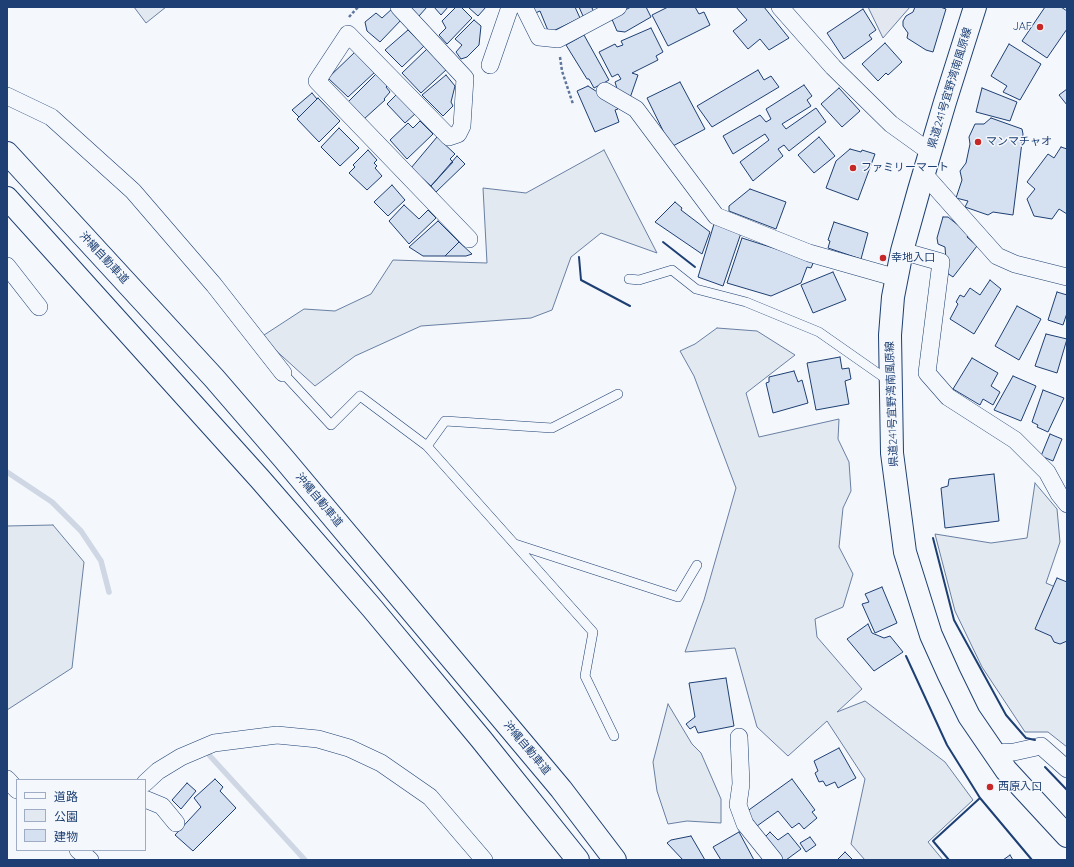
<!DOCTYPE html>
<html>
<head>
<meta charset="utf-8">
<style>
  body { margin:0 }
  #map { position:relative; width:1074px; height:867px; overflow:hidden; background:#f4f7fb; font-family:Quicksand,"Noto Sans JP",sans-serif }
  canvas { display:block }
  .frame { position:absolute; inset:0; border:8px solid #1d3f73; pointer-events:none }
  .legend { position:absolute; left:16px; top:779px; width:130px; height:72px; box-sizing:border-box; background:#f4f7fb; border:1px solid #9eadc5; margin:0; padding:5px 7px; list-style:none; font-size:12px; color:#1d3f73 }
  .legend li { display:flex; align-items:center; gap:8px; height:20px }
  .legend b { width:20px; border:1px solid #9eadc5 }
</style>
</head>
<body>
<div id="map">
<canvas width="1074" height="867"></canvas>
<div class="frame"></div>
<ul class="legend">
<li><b style="height:5px;background:#f4f7fb"></b>道路</li>
<li><b style="height:11px;background:#e3e9f0"></b>公園</li>
<li><b style="height:11px;background:#d5e0f0"></b>建物</li>
</ul>
</div>
<script>
const c = document.querySelector('canvas').getContext('2d');
c.lineJoin = 'round';
function fillPath(path, color) {
  c.fillStyle = color;
  c.fill(path, 'evenodd');
}
function poly(rows) {
  const path = new Path2D();
  for (const r of rows) {
    path.moveTo(r[0], r[1]);
    for (let i = 2; i < r.length; i += 2) path.lineTo(r[i], r[i + 1]);
  }
  return path;
}
function stroke(path, color, width, dash) {
  c.strokeStyle = color;
  c.lineWidth = width;
  c.lineCap = dash ? 'butt' : 'round';
  c.setLineDash(dash || []);
  c.stroke(path);
}
function write(font, color, halo, rows, align = 'center') {
  c.font = font + ' Quicksand,"Noto Sans JP",sans-serif';
  c.lineWidth = 3;
  c.setLineDash([]);
  c.textBaseline = 'middle';
  c.strokeStyle = halo;
  c.fillStyle = color;
  for (const [text, x, y, turn = 0] of rows) {
    c.save();
    c.translate(x, y);
    c.rotate((+turn || 0) * Math.PI / 180);
    c.textAlign = isNaN(turn) ? turn : align;
    if (halo) c.strokeText(text, 0, 0);
    c.fillText(text, 0, 0);
    c.restore();
  }
}
const green = poly([
  [134,7,166,7,146,23,134,7],
  [604,150,657,253,601,233,571,257,552,310,531,318,421,326,355,356,315,386,261,337,304,309,335,311,371,294,393,260,487,263,483,188,526,193,604,150],
  [717,328,757,331,795,355,746,393,759,437,839,419,838,439,849,462,851,491,843,508,839,547,853,574,843,607,815,619,817,637,862,689,837,712,865,701,945,762,973,800,928,842,943,860,865,860,851,844,865,779,827,721,788,756,757,727,735,648,685,652,704,600,736,488,694,376,680,351,695,344,717,328],
  [1035,483,1057,509,1060,542,1046,583,1067,592,1067,747,1048,732,1025,732,982,667,955,611,935,534,991,543,1027,538,1035,483],
  [53,525,84,562,72,668,7,710,7,526,53,525],
  [668,704,692,744,701,753,721,799,721,823,687,821,668,824,657,791,653,762,668,704]
]);
fillPath(green, '#e3e9f0');
stroke(green, '#687fa3', 1);
const parking = poly([
  [868,7,910,7,883,38,868,7]
]);
fillPath(parking, '#e3e8f0');
stroke(parking, '#687fa3', 1);
stroke(poly([
  [7,472,52,502,81,531,101,561,109,592],
  [210,756,305,860]
]), '#cfd7e4', 5.5);
const building = poly([
  [410,7,427,7,419,16,410,7],
  [434,7,448,7,441,15,434,7],
  [456,7,461,7,472,18,447,44,439,35,446,28,442,21,456,7],
  [468,7,486,7,478,16,468,7],
  [530,7,575,7,580,18,549,33,540,11,533,14,530,7],
  [579,7,595,7,592,8,594,12,583,16,579,7],
  [631,7,646,7,651,17,625,32,617,31,611,17,631,7],
  [668,7,695,7,699,14,704,12,710,25,668,46,652,15,668,7],
  [736,7,764,7,789,38,769,50,760,39,748,49,733,31,747,20,736,7],
  [915,7,940,7,946,9,933,52,926,50,907,38,908,33,903,26,903,21,906,16,913,12,915,7],
  [1045,7,1061,7,1067,11,1067,29,1047,58,1022,41,1045,7],
  [393,8,403,18,380,42,367,31,365,22,376,13,382,18,393,8],
  [863,9,876,30,869,35,872,39,844,59,827,33,863,9],
  [474,20,481,26,479,45,467,57,461,59,456,52,462,45,455,39,474,20],
  [651,28,663,52,656,56,658,60,632,73,638,75,630,98,618,92,615,82,621,79,618,74,612,77,599,52,615,44,617,47,623,45,621,41,651,28],
  [408,30,424,46,402,67,385,50,408,30],
  [584,35,609,80,594,88,589,79,587,79,566,45,584,35],
  [885,43,902,62,888,75,886,73,878,81,862,64,885,43],
  [1009,44,1041,64,1020,100,1003,92,1007,86,991,76,1009,44],
  [427,49,447,69,421,93,402,73,427,49],
  [355,52,375,72,348,97,328,78,355,52],
  [758,70,764,80,771,76,779,87,712,127,697,106,758,70],
  [377,73,388,85,386,87,390,92,384,99,385,100,364,119,348,102,377,73],
  [446,75,455,86,451,102,453,106,443,116,422,95,446,75],
  [680,82,705,129,671,147,647,98,680,82],
  [804,85,812,96,807,100,811,106,782,124,786,129,816,108,826,122,789,151,784,145,778,149,783,156,753,181,740,162,769,140,765,134,733,154,723,136,760,115,766,122,771,119,766,109,804,85],
  [588,86,616,104,618,109,615,110,619,122,595,132,577,91,588,86],
  [839,88,860,111,842,127,821,104,839,88],
  [982,88,1017,102,1010,121,976,112,982,88],
  [1067,89,1067,105,1059,95,1067,89],
  [312,93,317,99,299,117,292,110,312,93],
  [397,94,416,113,405,123,387,104,397,94],
  [318,98,340,121,319,142,297,119,318,98],
  [991,118,1022,129,1023,134,1013,215,993,212,988,215,965,207,968,201,956,198,962,180,960,171,966,163,970,144,969,137,975,124,984,124,991,118],
  [420,121,433,134,407,159,390,140,408,123,413,128,420,121],
  [339,128,359,148,340,166,321,147,339,128],
  [437,137,455,154,450,159,453,162,431,186,411,168,437,137],
  [819,137,835,156,814,173,798,155,819,137],
  [1061,147,1067,149,1067,214,1059,209,1052,219,1034,216,1027,199,1035,189,1027,182,1048,154,1054,158,1061,147],
  [850,149,861,152,862,150,875,154,858,200,826,188,836,161,850,149],
  [368,150,377,160,374,163,377,166,375,168,382,176,367,190,349,173,355,167,353,165,368,150],
  [457,156,465,164,436,192,431,186,457,156],
  [392,185,405,200,388,216,374,202,392,185],
  [750,189,786,202,776,229,729,211,729,206,750,189],
  [675,202,682,208,681,210,710,232,702,254,655,222,675,202],
  [404,205,419,219,428,210,436,218,409,244,389,221,404,205],
  [943,217,948,217,969,234,967,237,977,246,953,277,947,273,945,247,938,244,937,238,943,217],
  [438,221,459,242,445,256,423,256,409,247,438,221],
  [834,222,868,233,861,259,828,248,830,241,828,240,834,222],
  [714,224,741,233,723,286,698,277,714,224],
  [742,238,814,261,811,268,807,267,801,283,771,296,727,283,742,238],
  [459,242,472,254,466,256,445,256,459,242],
  [833,272,846,300,813,313,801,285,833,272],
  [990,280,1001,289,974,334,950,319,958,304,956,302,960,295,964,297,970,288,980,295,990,280],
  [1057,292,1067,295,1067,313,1063,325,1048,320,1057,292],
  [1017,306,1041,319,1019,360,995,346,1017,306],
  [1046,334,1067,339,1057,373,1035,366,1046,334],
  [840,357,842,369,849,368,851,379,845,381,849,404,816,410,807,363,840,357],
  [972,358,998,373,991,386,1000,392,993,405,983,399,980,405,953,389,972,358],
  [794,371,798,382,802,380,808,403,773,413,766,383,769,382,769,377,794,371],
  [1013,376,1036,386,1021,421,994,410,1013,376],
  [1043,390,1064,398,1048,432,1037,427,1038,425,1032,422,1043,390],
  [1050,434,1062,439,1053,461,1041,456,1050,434],
  [994,474,999,521,945,528,941,488,948,486,949,479,994,474],
  [1057,578,1067,582,1067,641,1060,644,1054,642,1051,636,1035,629,1057,578],
  [882,587,897,623,875,633,862,604,869,602,865,594,882,587],
  [868,624,872,633,884,638,890,636,903,652,874,671,847,639,868,624],
  [726,678,734,726,698,733,695,726,690,729,686,724,695,717,689,683,726,678],
  [839,748,856,778,838,788,835,782,826,786,823,781,819,782,815,773,818,771,814,761,839,748],
  [215,779,223,787,220,791,236,808,193,851,175,835,201,807,194,798,215,779],
  [792,779,815,810,812,812,817,818,804,829,799,823,792,828,778,811,757,826,746,812,792,779],
  [187,783,196,791,181,809,172,800,187,783],
  [739,832,754,860,721,860,713,847,739,832],
  [770,832,778,840,788,833,801,849,786,860,782,860,764,838,770,832],
  [691,836,705,860,683,860,667,843,671,840,691,836],
  [810,837,816,845,806,852,800,843,810,837],
  [845,852,853,860,837,860,845,852],
  [1010,855,1013,860,1003,860,1010,855]
]);
fillPath(building, '#d5e0f0');
stroke(building, '#1d3f73', 1);
const service = poly([
  [629,279,639,280,672,270,696,289,746,302,819,332,889,381],
  [283,373,331,425,360,396,427,446,593,632,585,676,614,736],
  [427,446,445,421,552,428,618,394],
  [515,544,678,597,697,565]
]);
const minor = poly([
  [399,7,465,78,462,126,458,134,449,137,348,34,317,81,469,239],
  [524,7,539,37,558,39,618,7],
  [780,7,833,67,891,124,930,152],
  [490,65,510,7],
  [605,91,636,109,716,216,809,253,897,278],
  [7,96,51,117,133,191,214,285,283,373],
  [923,173,997,256,1015,264,1067,277],
  [902,251,941,262,927,373,948,397,1015,440,1047,472,1059,494,1067,504],
  [7,266,39,307],
  [739,737,741,784,738,805,745,824,774,860],
  [994,753,1014,752,1041,746,1067,769],
  [7,779,17,790],
  [145,783,158,771,181,757,214,743,277,735,318,739,349,748,381,763,430,797,484,860],
  [145,799,162,806,176,823],
  [78,850,90,860]
]);
const secondary = poly([
  [975,7,945,102,919,190,902,251,893,297,890,335,892,453,905,552,931,635,949,675,969,716,1006,770,1067,836]
]);
const motorway = poly([
  [7,153,214,378,284,459,561,789,615,860],
  [7,198,260,479,372,608,481,739,578,860]
]);
stroke(service, '#1d3f73', 10);
stroke(minor, '#1d3f73', 18);
stroke(secondary, '#1d3f73', 24);
stroke(motorway, '#1d3f73', 24);
stroke(poly([
  [349,17,358,7],
  [560,57,562,71,573,104]
]), '#5e769c', 2.5, [3, 2]);
stroke(service, '#f4f7fb', 9);
stroke(minor, '#f4f7fb', 17);
stroke(secondary, '#f4f7fb', 22);
stroke(motorway, '#f4f7fb', 22);
stroke(poly([
  [663,242,695,267],
  [579,257,581,280,630,306],
  [933,538,954,620,1006,715,1026,738,1035,740],
  [906,656,947,745,980,798,1032,860],
  [1045,767,1067,790],
  [949,860,933,841,980,798]
]), '#1d3f73', 2);
for (const [x, y, r, color] of [
  [1040,27,4,"#c62828"],
  [978,142,4,"#c62828"],
  [853,168,4,"#c62828"],
  [883,258,4,"#c62828"],
  [990,787,4,"#c62828"]
]) {
  const dot = new Path2D();
  dot.arc(x, y, r, 0, 2 * Math.PI);
  c.fillStyle = color;
  c.fill(dot);
  stroke(dot, '#f4f7fb', 1.5);
}
write('11px', '#1d3f73', '#f4f7fb', [
  ["JAF",1032,27,"right"],
  ["マンマチャオ",986,142],
  ["ファミリーマート",861,168],
  ["幸地入口",891,258],
  ["西原入口",998,787]
], 'left');
write('11px', '#1d3f73', '#f4f7fb', [
  ["県道241号宜野湾南風原線",950,88,-73],
  ["沖縄自動車道",104,258,47],
  ["県道241号宜野湾南風原線",892,404,-92],
  ["沖縄自動車道",319,500,50],
  ["沖縄自動車道",527,748,50]
]);
</script>
</body>
</html>
